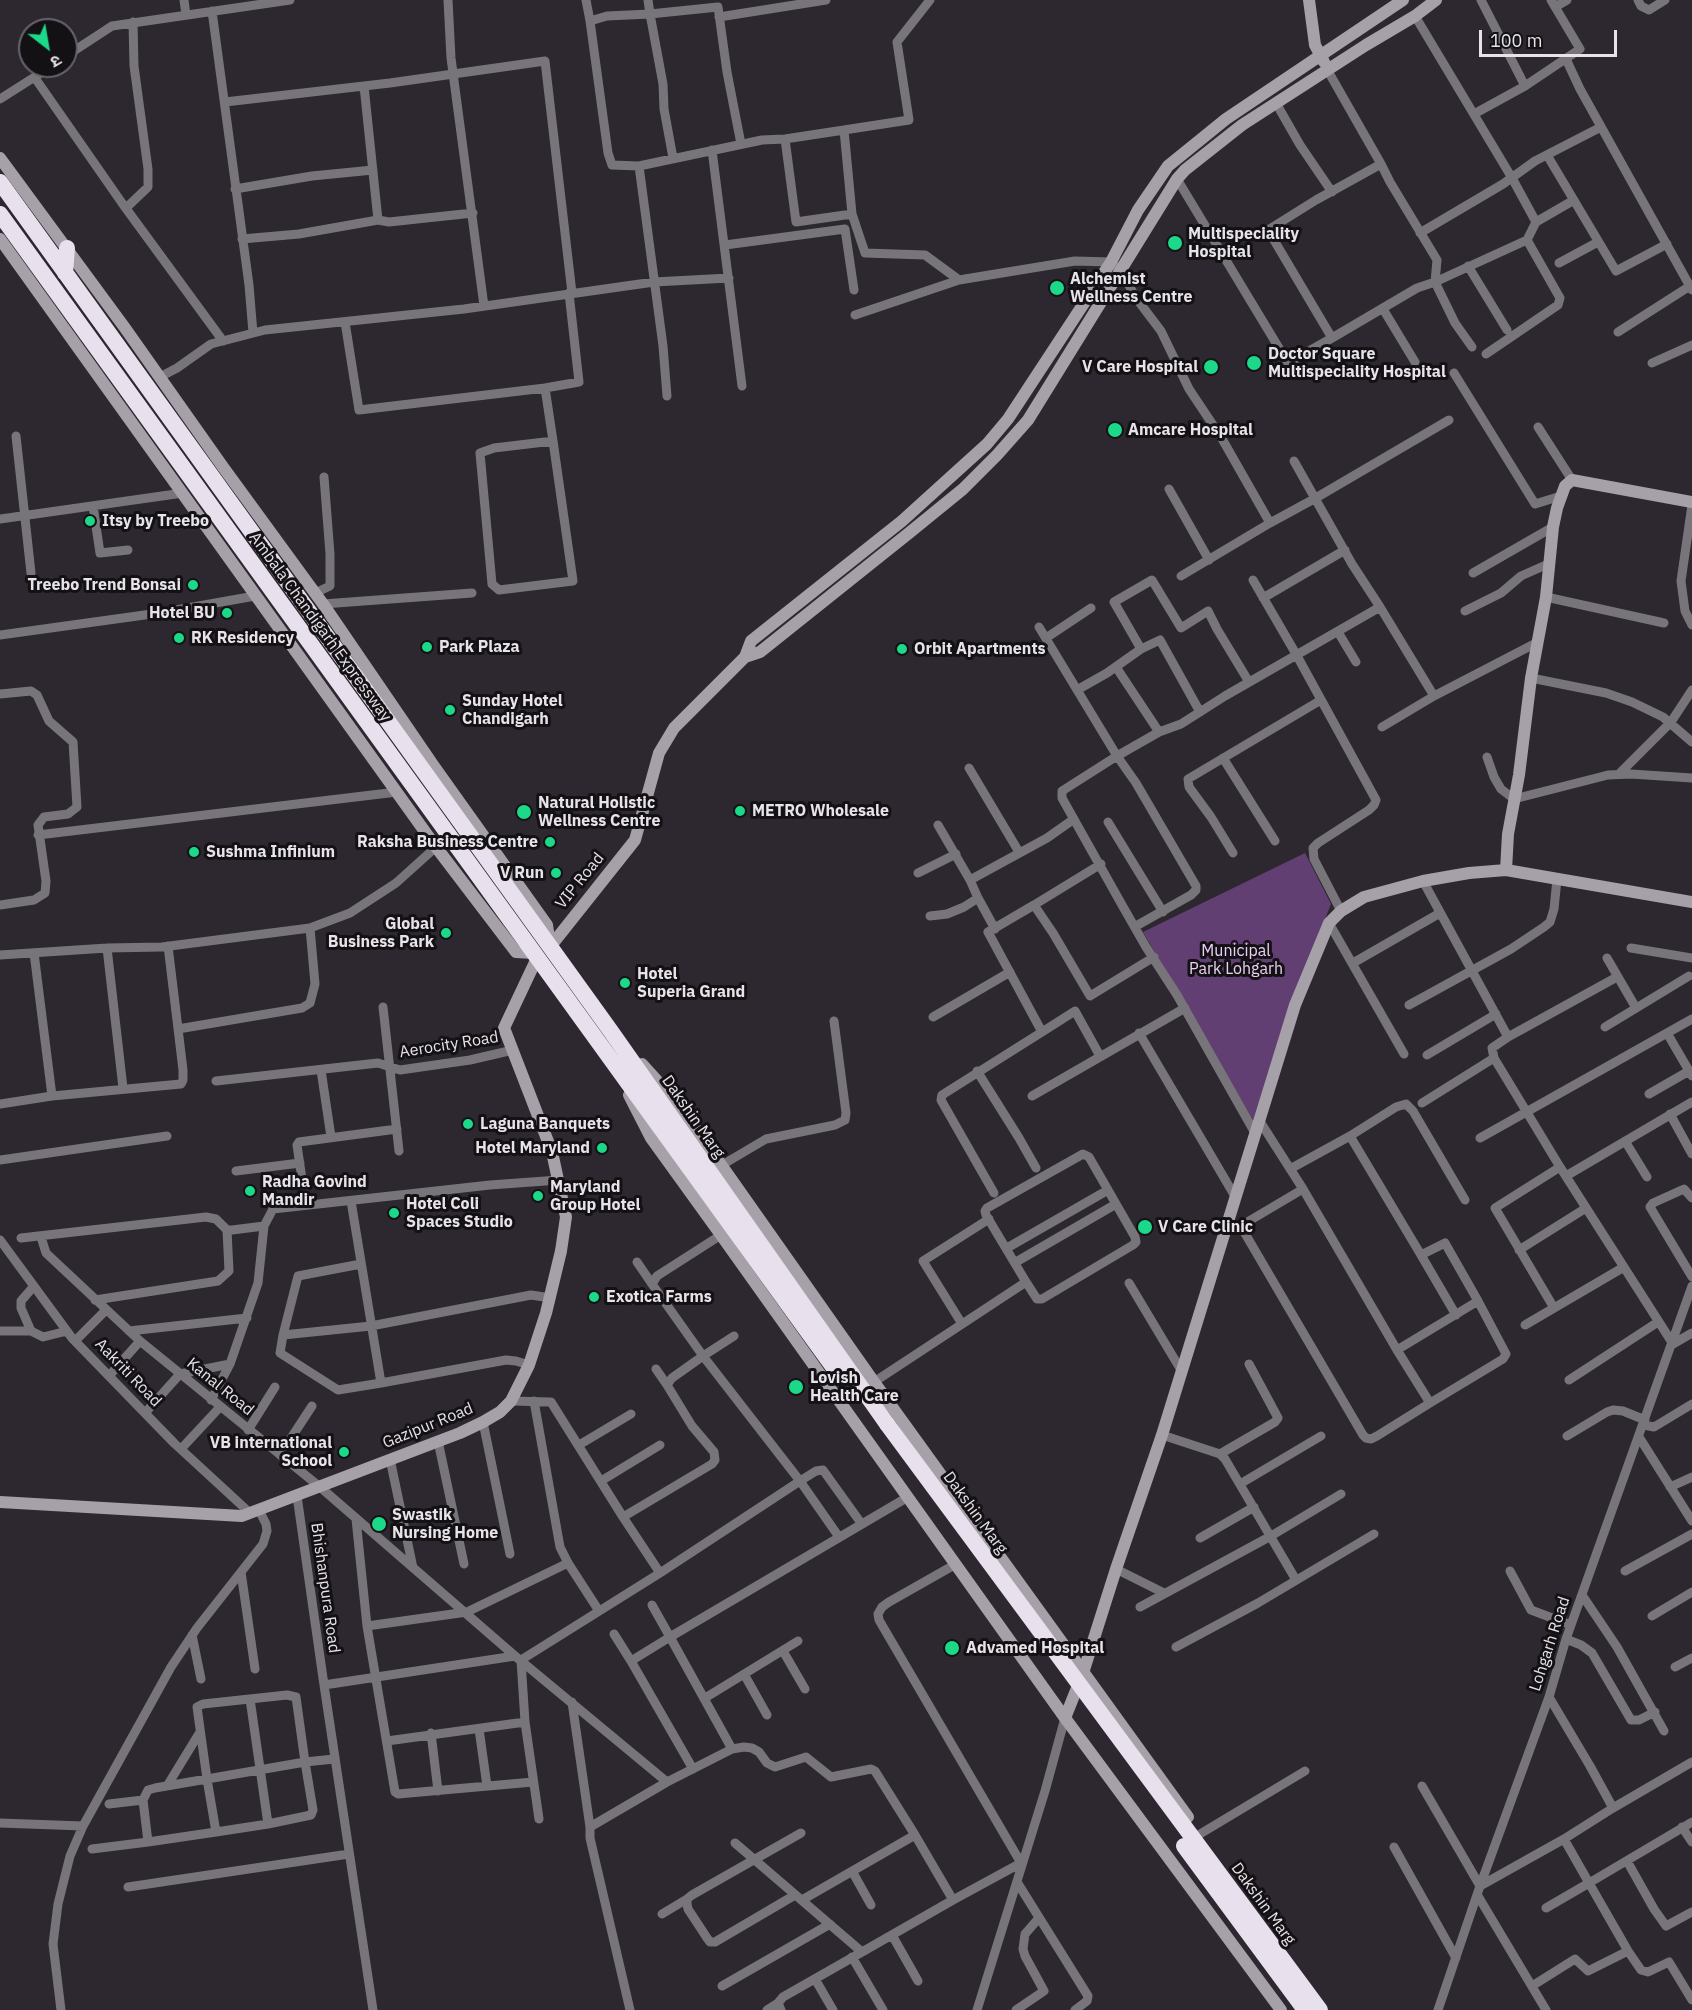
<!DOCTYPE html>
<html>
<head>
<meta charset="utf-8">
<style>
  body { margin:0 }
  #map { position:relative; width:1692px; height:2010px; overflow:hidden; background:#2d2730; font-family:"IBM Plex Sans","Noto Sans Devanagari",sans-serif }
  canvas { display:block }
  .north { position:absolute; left:18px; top:18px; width:60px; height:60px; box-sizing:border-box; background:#141115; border:2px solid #68656a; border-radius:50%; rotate:149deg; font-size:16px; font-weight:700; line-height:24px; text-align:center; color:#e7e3e9 }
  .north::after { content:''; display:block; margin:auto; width:21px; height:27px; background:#1bd988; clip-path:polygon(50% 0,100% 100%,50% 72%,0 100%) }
  .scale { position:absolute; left:1479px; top:30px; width:138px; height:27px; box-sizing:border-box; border:3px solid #e7e3e9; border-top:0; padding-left:8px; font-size:18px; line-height:21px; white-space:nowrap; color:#e7e3e9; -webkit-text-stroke:4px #141115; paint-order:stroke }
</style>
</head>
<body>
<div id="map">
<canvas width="1692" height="2010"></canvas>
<div class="north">उ</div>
<div class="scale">100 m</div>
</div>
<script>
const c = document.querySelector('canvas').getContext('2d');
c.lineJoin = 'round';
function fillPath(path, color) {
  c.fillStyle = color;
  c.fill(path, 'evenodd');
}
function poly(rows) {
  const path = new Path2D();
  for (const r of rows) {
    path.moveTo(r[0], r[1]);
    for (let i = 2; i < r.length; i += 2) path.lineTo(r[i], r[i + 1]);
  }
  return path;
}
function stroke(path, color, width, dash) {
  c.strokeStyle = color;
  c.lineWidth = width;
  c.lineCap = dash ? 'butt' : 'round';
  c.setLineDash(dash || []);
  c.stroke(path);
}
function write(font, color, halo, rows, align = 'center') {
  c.font = font + ' "IBM Plex Sans",sans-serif';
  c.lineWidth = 6;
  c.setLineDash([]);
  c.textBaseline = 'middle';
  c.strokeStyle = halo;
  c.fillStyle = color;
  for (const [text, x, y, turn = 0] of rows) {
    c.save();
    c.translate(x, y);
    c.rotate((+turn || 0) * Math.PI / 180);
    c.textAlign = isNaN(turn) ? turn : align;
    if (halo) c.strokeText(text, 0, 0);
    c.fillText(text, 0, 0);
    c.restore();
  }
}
fillPath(poly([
  [1305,853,1331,904,1285,1019,1253,1120,1143,932]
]), '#623f72');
stroke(poly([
  [184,0,186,15],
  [448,0,451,58,484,306],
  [586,0,590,21],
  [648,0,650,14,718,7,727,72,741,144],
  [1481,0,1525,86],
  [1638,0,1641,6,1649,10,1665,0],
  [1555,7,1567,0],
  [212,11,249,285,253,333],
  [1415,16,1512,178,1536,222,1574,200],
  [719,17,826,0],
  [66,56,112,26,290,0],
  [1566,59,1580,89,1692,290],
  [1328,71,1381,164,1390,182,1437,260,1435,282,1417,288,1332,338,1268,230,1316,200,1381,164],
  [35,78,122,203,223,341],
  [364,86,378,220],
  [0,99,52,66],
  [225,102,390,83,545,61,572,293],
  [1276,103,1300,145,1332,192],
  [1474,114,1525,86,1580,49,1551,0],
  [844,130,909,120,897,42,930,0],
  [785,139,796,222,852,214],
  [712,150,742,386],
  [1547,155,1616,271,1667,244],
  [639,166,612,165,608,153,590,21,607,16,650,14,663,84,664,109,673,158],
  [1177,179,1288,363,1332,338],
  [235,189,312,176,373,170],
  [126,208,148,187,148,169,134,66,133,22],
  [1420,233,1503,184,1535,161,1601,127],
  [242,239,299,234,378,220,389,222,473,213],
  [725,245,845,229,854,290],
  [1559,263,1598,242],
  [1468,266,1507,330],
  [1383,309,1415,362],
  [855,315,959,280,1075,261,1111,262,1121,271,1136,298,1161,331,1189,389,1221,437,1270,523,1314,499,1449,420],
  [345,322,359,410,545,388,579,382,569,293],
  [1618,332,1690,286],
  [1472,347,1455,323,1435,282,1527,240,1536,222],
  [1486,354,1558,305,1560,298,1527,240],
  [1652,363,1692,345],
  [1454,373,1535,504,1561,496],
  [160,377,177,368,211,344,265,330,464,309,654,282,729,278],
  [545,388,553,441,494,448,480,453,492,584,499,590,573,581,553,441],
  [667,396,663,346,639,166,762,140,785,139,844,130,852,214,865,253,925,255,959,280],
  [1538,427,1572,480],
  [16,436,31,573],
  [1294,461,1352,564,1380,607,1434,696,1538,642],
  [1169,489,1209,560],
  [1692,505,1681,581,1685,611,1692,625],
  [93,506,100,553,128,550],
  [0,519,183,493],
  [1473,573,1553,527],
  [1181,576,1270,523],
  [1253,580,1296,654,1376,800,1374,805,1369,810,1318,843,1313,848,1314,859,1341,911],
  [315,593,330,586,330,554,324,477],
  [1546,597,1664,623],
  [1263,598,1345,550],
  [323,604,472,593],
  [1465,611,1501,593,1521,576,1548,564],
  [1039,627,1117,756,1136,783,1196,886,1196,890,1191,895,1136,926],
  [1338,632,1356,662],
  [0,635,159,613,255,596],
  [1046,638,1091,608],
  [1141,649,1114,602,1152,580,1181,628,1208,611,1217,629,1249,682],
  [1116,667,1159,732],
  [1531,678,1606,693,1632,702,1663,717,1692,742],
  [1077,690,1107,673,1141,649,1160,640,1200,712],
  [0,694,31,691,37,695,49,721,73,742,77,807,68,814,44,817,38,825,46,881,45,893,34,900,0,905],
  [1382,727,1434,696],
  [1487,757,1494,777,1501,789,1514,799,1608,775,1631,774,1692,778],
  [1223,758,1275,841],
  [969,768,1019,852],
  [1619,774,1671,722,1692,690],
  [1108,822,1163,912],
  [938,825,970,880,1047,838,1074,819],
  [38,835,397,792],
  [1233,853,1211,817,1189,787,1188,779,1321,700],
  [918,873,956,854],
  [1423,881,1508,1037,1492,1048,1494,1058,1560,1167,1673,1344,1692,1333],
  [978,898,995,929],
  [1034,905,1101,864],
  [930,916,947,914,964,907,978,898,970,880],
  [1329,923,1404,1054],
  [107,948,123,1088],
  [1631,948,1692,958],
  [34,953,52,1096],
  [0,955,107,948,162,947,310,928,350,913,396,883,436,847],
  [1607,958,1636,1008],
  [1353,963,1440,913],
  [1409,1005,1511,949,1544,927,1550,922,1554,909,1557,879],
  [383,1007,399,1151],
  [933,1017,1010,972],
  [1605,1027,1689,976],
  [178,1029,302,1008,310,1003,315,984,310,928],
  [1042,1032,1075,1011,1100,1056],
  [1139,1033,1236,1198],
  [1667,1033,1692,1076],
  [1508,1037,1617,977],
  [1427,1055,1496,1014],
  [321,1070,331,1137],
  [977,1071,1019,1138,1036,1168],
  [216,1081,378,1063,400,1070,470,1060,513,1050],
  [1649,1094,1689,1071],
  [1032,1096,1185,1008],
  [1422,1103,1494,1058],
  [0,1104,52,1096,181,1084,183,1080,183,1070,168,946],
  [1670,1114,1692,1154],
  [1259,1120,1303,1189,1397,1350,1430,1403,1503,1359,1506,1354,1478,1301,1397,1350],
  [1255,1133,1177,995,1146,947,1122,905,1062,798,1062,791,1117,756,1159,732,1181,724,1225,696,1380,607],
  [1350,1136,1421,1255,1445,1243,1478,1301],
  [1480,1138,1692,1019],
  [1625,1141,1647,1177],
  [0,1160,167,1136],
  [722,1165,766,1139,835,1125,845,1120,846,1113,834,1021],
  [1290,1169,1350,1136,1396,1107,1406,1104,1413,1111,1465,1200],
  [236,1171,300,1163],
  [1566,1176,1692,1102],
  [1303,1189,1249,1221,1243,1230,1363,1435,1366,1438,1371,1439,1377,1436,1430,1403],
  [304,1193,297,1145,299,1142,397,1129],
  [994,1193,941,1100,942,1095,1042,1032,988,932,1034,905,1053,933,1090,996,1154,957],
  [1692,1198,1684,1189,1653,1203,1650,1207,1692,1277],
  [351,1201,381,1383,506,1360,516,1361,529,1365],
  [41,1237,46,1253,140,1341,320,1487,515,1656,667,1782,732,1749,744,1747,752,1748,759,1752,767,1763,775,1767,806,1757,831,1777,871,1769,875,1771,915,1835,953,1900,1021,1863,879,1620,878,1614,882,1607,889,1602,956,1564],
  [21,1238,206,1217,216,1219,227,1230,232,1230,264,1226,273,1209,490,1185,559,1180],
  [0,1240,72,1338,174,1443,250,1513],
  [1007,1248,1108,1190,1116,1204],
  [1519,1250,1586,1208],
  [1421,1255,1456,1315],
  [637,1262,652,1284],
  [1016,1262,1116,1204,1135,1237,1136,1242,1133,1245,1042,1299,1037,1299,1026,1282],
  [361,1264,298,1276,283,1335,280,1353,338,1390,381,1383],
  [1129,1283,1181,1370],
  [34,1286,21,1301,21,1308,31,1331,43,1337,67,1331],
  [95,1300,218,1281,229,1271,227,1230],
  [1554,1308,1495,1208,1560,1167],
  [962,1324,923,1261,989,1219],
  [1525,1325,1624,1267],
  [0,1331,31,1331],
  [129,1331,247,1318],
  [283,1335,371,1326,531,1295,551,1298],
  [75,1341,106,1310],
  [656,1369,667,1385],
  [109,1376,140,1341],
  [1569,1380,1658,1322],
  [874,1382,1026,1282,986,1215,985,1211,987,1208,1083,1154,1089,1157,1108,1190],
  [211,1400,230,1364,258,1283,264,1226],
  [511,1401,551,1402,623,1517,712,1464,715,1460,714,1452,692,1426,667,1385,672,1378,703,1356,652,1284,657,1276,721,1235],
  [534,1401,560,1547,568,1563,599,1611],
  [145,1413,180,1374,230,1364],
  [483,1422,510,1554],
  [1644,1425,1654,1427,1692,1404],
  [248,1430,275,1387],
  [1162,1435,1220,1454,1225,1459,1296,1580],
  [1567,1436,1607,1412,1613,1410,1623,1411,1645,1420],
  [1639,1437,1692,1521],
  [438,1441,464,1564],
  [579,1445,631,1414],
  [181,1449,220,1407],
  [1220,1454,1275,1422,1278,1418,1249,1364],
  [280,1455,312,1406],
  [390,1459,413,1568],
  [601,1481,660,1445],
  [1240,1484,1321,1436],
  [1670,1487,1692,1477],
  [297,1496,324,1685],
  [623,1517,660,1573],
  [356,1519,367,1626,395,1792,398,1794,533,1782],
  [839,1537,800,1481,816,1471,823,1470,861,1523],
  [1200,1538,1254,1507],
  [1116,1569,1164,1593],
  [1510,1571,1531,1610,1571,1625],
  [1625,1571,1692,1534],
  [241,1572,255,1669],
  [1582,1595,1617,1647,1664,1731],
  [652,1605,670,1637,908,1497],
  [1140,1607,1271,1536,1341,1494],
  [1652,1616,1692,1592],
  [367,1626,467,1612,568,1563],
  [614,1634,631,1661],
  [192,1635,201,1679],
  [1566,1639,1581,1645,1592,1653,1631,1720,1639,1720,1655,1712],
  [1176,1647,1258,1603,1374,1534],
  [783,1651,805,1689],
  [1675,1667,1692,1658],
  [744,1674,767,1715],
  [1549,1697,1590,1766,1613,1808],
  [705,1698,798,1641],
  [250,1699,268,1824],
  [572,1702,590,1827],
  [479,1729,487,1786],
  [431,1733,438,1791],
  [387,1741,525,1722],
  [693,1769,631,1661,670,1637,732,1749],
  [167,1786,200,1732],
  [1422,1786,1480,1886,1564,1839,1613,1808,1692,1762],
  [109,1804,143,1800],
  [539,1819,525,1722,521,1660,660,1573,800,1481,703,1356,734,1336],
  [0,1823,83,1826],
  [1682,1827,1692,1842],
  [216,1832,207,1779,197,1707,203,1704,287,1695,296,1697,305,1762,313,1810,311,1815,268,1824,216,1832,148,1842,143,1800,148,1790,155,1788,259,1770,305,1762,334,1759],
  [1200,1834,1305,1771],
  [1564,1839,1589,1883,1692,1822],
  [735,1843,862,1952,953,1900],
  [1394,1847,1456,1958],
  [92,1849,148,1842],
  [1627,1861,1654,1909,1666,1926,1692,1912],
  [852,1871,871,1905],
  [1017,1882,1088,1996,1087,2001,1075,2010],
  [128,1887,349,1854],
  [795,1895,715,1942,710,1942,707,1938,688,1909,687,1904,687,1899,692,1895,801,1833],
  [1478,1896,1546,2010],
  [802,1900,915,1835],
  [1546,1908,1589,1883,1628,1951,1641,1970,1648,1972,1669,1962,1692,2000],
  [662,1914,687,1899],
  [892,1935,918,1981],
  [852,1957,883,2010],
  [815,1979,833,2010],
  [722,1986,830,1924],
  [1532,1986,1575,1959,1588,1971,1628,1951],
  [61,2010,53,1944,58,1904,70,1856,83,1826,171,1667,197,1628,263,1544,267,1531,266,1524,259,1510],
  [373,2010,324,1685,515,1656],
  [630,2010,590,1838,590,1827,667,1782],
  [767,2010,778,2003],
  [781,2010,778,2003,783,1997,862,1952],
  [977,2010,1045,1791,1065,1718],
  [1016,2010,1044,1991,1025,1956,1023,1949,1025,1934,1039,1918],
  [1438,2010,1480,1886,1549,1697,1566,1639,1692,1286]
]), '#78757a', 9);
stroke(poly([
  [1309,0,1315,45,1324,62],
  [0,158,125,328,223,467,323,604,433,765,547,925,550,945],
  [0,239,436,847,516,952,533,953],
  [745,657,760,652,909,533,963,489,997,455,1028,420,1177,179,1185,170,1242,125,1366,45,1415,16,1436,0],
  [1506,870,1508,834,1519,775,1531,678,1546,597,1553,527,1557,508,1565,486,1572,480,1692,502],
  [550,947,635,840,659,753,674,728,745,657,751,641,902,521,987,444,1008,419,1111,262,1138,210,1168,166,1226,119,1403,0],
  [642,1064,679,1105,874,1382,1188,1817],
  [629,1095,651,1138,721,1235,1065,1718,1281,2010],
  [0,1502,242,1516,460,1433,483,1422,500,1412,511,1401,529,1365,546,1313,561,1251,566,1217,552,1152,504,1028,537,958],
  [1065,1718,1083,1673,1116,1569,1162,1435,1295,1005,1329,923,1341,911,1364,897,1423,881,1469,873,1506,870,1692,902]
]), '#a6a0a8', 12);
stroke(poly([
  [0,182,610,1030,887,1424],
  [0,214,834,1368],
  [65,273,67,248]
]), '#e8e0ed', 16);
stroke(poly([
  [887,1424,1320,2010],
  [1184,1846,1305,2010]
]), '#e8e0ed', 16);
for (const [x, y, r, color] of [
  [1175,243,8,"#1bd988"],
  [1057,288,8,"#1bd988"],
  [1254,363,8,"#1bd988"],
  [1211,367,8,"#1bd988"],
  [1115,430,8,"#1bd988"],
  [90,521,6,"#1bd988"],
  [193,585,6,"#1bd988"],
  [227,613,6,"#1bd988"],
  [179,638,6,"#1bd988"],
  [427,647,6,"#1bd988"],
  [902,649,6,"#1bd988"],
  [450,710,6,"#1bd988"],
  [740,811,6,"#1bd988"],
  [524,812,8,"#1bd988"],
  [550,842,6,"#1bd988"],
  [194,852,6,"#1bd988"],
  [556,873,6,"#1bd988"],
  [446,933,6,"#1bd988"],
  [625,983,6,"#1bd988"],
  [468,1124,6,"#1bd988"],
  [602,1148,6,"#1bd988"],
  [250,1191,6,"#1bd988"],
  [538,1196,6,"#1bd988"],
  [394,1213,6,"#1bd988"],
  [1145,1227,8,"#1bd988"],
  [594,1297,6,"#1bd988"],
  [796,1387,8,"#1bd988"],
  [344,1452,6,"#1bd988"],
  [379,1524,8,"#1bd988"],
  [952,1648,8,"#1bd988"]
]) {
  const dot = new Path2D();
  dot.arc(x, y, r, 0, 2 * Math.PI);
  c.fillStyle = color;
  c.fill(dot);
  stroke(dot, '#141115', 2);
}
write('bold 16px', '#e7e3e9', '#141115', [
  ["Multispeciality",1188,234],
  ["Hospital",1188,252],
  ["Alchemist",1070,279],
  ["Wellness Centre",1070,297],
  ["Doctor Square",1268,354],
  ["Multispeciality Hospital",1268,372],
  ["V Care Hospital",1198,367,"right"],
  ["Amcare Hospital",1128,430],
  ["Itsy by Treebo",102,521],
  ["Treebo Trend Bonsai",181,585,"right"],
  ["Hotel BU",215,613,"right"],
  ["RK Residency",191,638],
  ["Park Plaza",439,647],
  ["Orbit Apartments",914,649],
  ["Sunday Hotel",462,701],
  ["Chandigarh",462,719],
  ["Natural Holistic",538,803],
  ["Wellness Centre",538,821],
  ["METRO Wholesale",752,811],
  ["Raksha Business Centre",538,842,"right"],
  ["Sushma Infinium",206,852],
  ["V Run",544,873,"right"],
  ["Global",434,924,"right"],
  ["Business Park",434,942,"right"],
  ["Hotel",637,974],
  ["Superia Grand",637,992],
  ["Laguna Banquets",480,1124],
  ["Hotel Maryland",590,1148,"right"],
  ["Radha Govind",262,1182],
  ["Mandir",262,1200],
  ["Maryland",550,1187],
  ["Group Hotel",550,1205],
  ["Hotel Coli",406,1204],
  ["Spaces Studio",406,1222],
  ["V Care Clinic",1158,1227],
  ["Exotica Farms",606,1297],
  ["Lovish",810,1378],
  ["Health Care",810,1396],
  ["VB international",332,1443,"right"],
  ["School",332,1461,"right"],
  ["Swastik",392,1515],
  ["Nursing Home",392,1533],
  ["Advamed Hospital",966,1648]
], 'left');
write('16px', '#e7e3e9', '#141115', [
  ["Ambala Chandigarh Expressway",320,627,54],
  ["VIP Road",580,881,-51],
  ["Aerocity Road",449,1045,-9],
  ["Dakshin Marg",693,1117,55],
  ["Aakriti Road",128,1373,46],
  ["Kanal Road",220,1387,39],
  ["Gazipur Road",428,1426,-22],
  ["Dakshin Marg",975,1513,54],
  ["Bhishanpura Road",325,1588,82],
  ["Lohgarh Road",1550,1644,-72],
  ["Dakshin Marg",1263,1904,54]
]);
write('16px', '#e8d1f4', '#141115', [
  ["Municipal",1236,951],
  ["Park Lohgarh",1236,969]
]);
</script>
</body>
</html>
